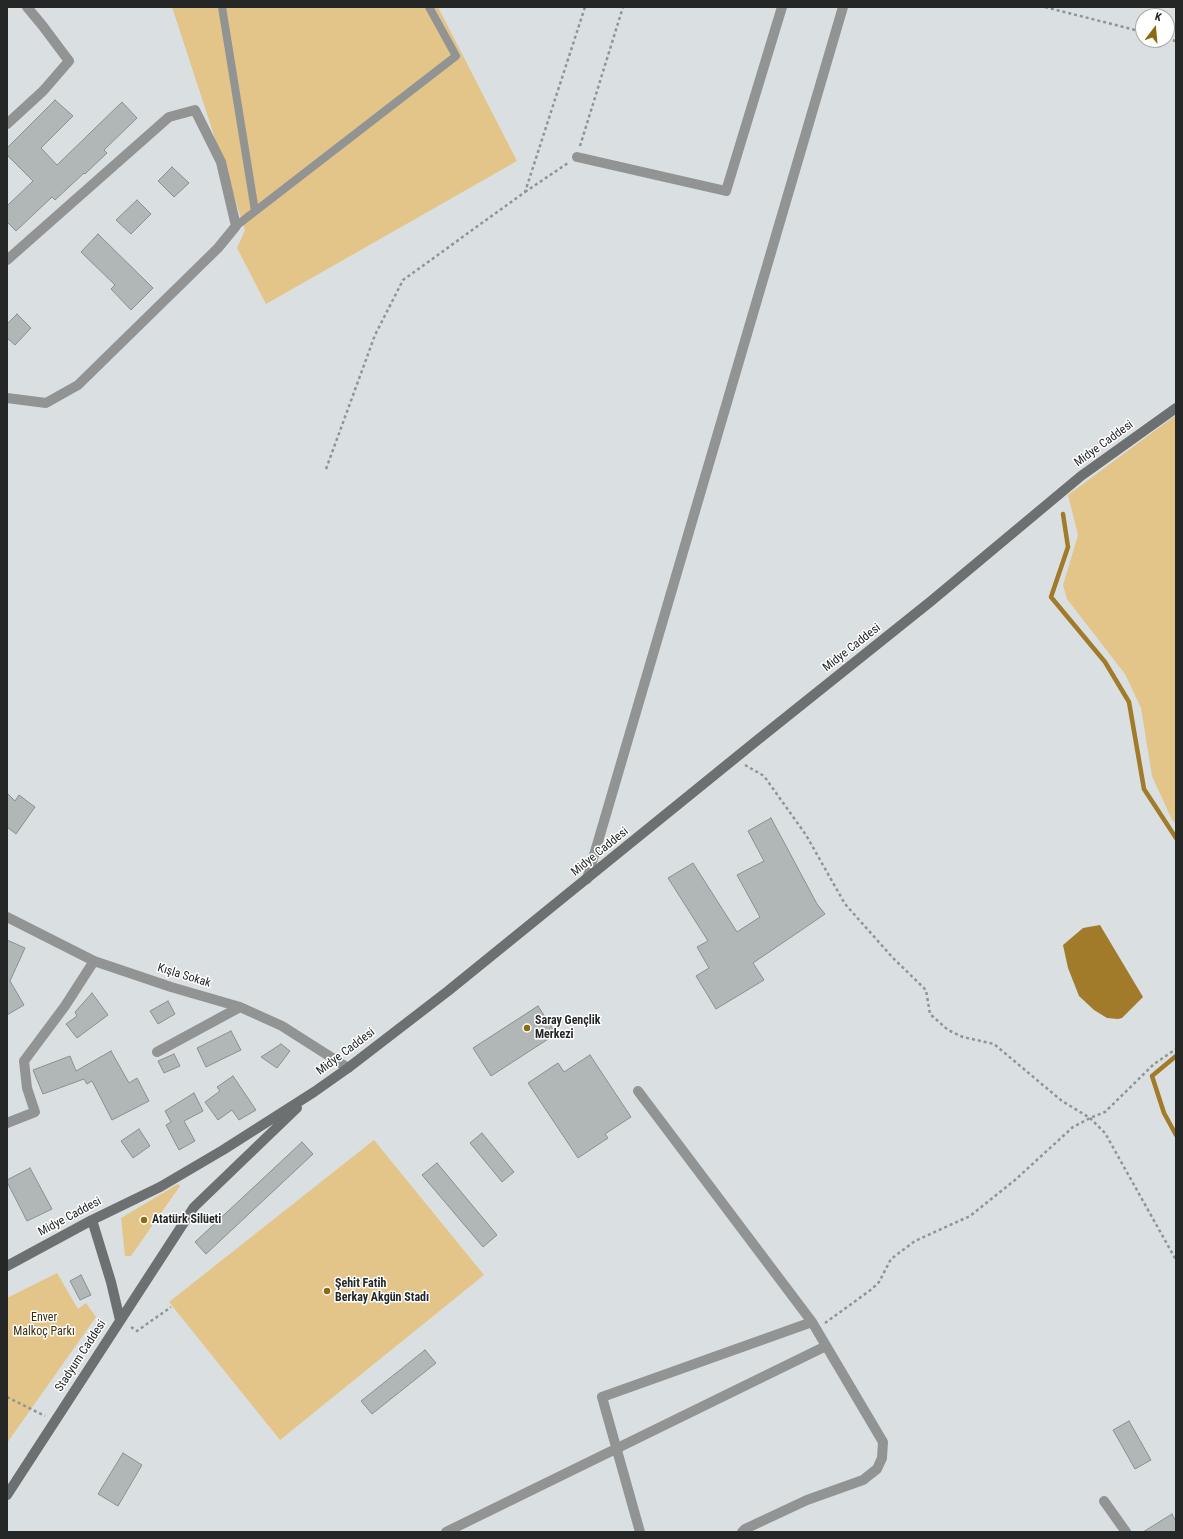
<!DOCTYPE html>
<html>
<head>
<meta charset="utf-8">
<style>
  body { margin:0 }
  #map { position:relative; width:1183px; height:1539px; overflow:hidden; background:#dadfe1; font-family:"Roboto Condensed",sans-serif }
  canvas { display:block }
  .frame { position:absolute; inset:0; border:8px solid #252727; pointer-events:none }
  .north { position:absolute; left:1135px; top:8px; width:40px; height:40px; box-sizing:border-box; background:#fff; border:1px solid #a8a9a9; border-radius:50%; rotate:16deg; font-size:11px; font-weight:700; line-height:16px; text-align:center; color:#252727 }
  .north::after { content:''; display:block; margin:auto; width:14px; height:18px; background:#8e690d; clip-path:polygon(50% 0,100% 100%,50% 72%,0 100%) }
</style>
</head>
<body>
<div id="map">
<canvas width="1183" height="1539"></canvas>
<div class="frame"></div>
<div class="north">K</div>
</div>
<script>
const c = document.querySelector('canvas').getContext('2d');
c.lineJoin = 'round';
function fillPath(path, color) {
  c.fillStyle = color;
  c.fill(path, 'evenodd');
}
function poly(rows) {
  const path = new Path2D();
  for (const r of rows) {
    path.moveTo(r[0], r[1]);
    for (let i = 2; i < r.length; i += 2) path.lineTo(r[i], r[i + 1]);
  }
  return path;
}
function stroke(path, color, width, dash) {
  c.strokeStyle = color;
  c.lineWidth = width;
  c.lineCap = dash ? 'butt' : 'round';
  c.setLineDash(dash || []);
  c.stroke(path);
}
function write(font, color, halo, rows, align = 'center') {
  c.font = font + ' "Roboto Condensed",sans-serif';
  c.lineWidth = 3;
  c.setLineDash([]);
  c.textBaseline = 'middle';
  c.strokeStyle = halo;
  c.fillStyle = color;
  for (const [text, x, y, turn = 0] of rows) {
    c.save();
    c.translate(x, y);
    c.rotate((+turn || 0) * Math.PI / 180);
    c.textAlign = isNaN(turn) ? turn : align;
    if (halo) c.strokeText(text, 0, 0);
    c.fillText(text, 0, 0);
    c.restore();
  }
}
fillPath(poly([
  [172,7,438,7,517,161,266,304,237,248,245,230],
  [1176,415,1176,824,1172,820,1152,776,1141,708,1125,674,1067,599,1063,585,1078,535,1068,495],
  [374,1140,484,1275,280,1440,169,1302],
  [178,1184,180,1186,131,1256,125,1256,121,1218],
  [57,1273,78,1309,86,1303,96,1317,7,1443,7,1298]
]), '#e3c589');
fillPath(poly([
  [1100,925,1143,997,1122,1018,1118,1019,1107,1018,1094,1010,1079,996,1068,968,1063,945,1083,928]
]), '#a17b29');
stroke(poly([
  [1063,514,1068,547,1051,597,1105,662,1129,702,1144,789,1176,838],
  [1176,1056,1152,1076,1164,1113,1176,1135]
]), '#a17b29', 4.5);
const building = poly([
  [55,100,73,116,41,148,57,165,122,102,137,118,104,150,107,153,85,174,84,173,55,200,52,197,16,231,7,222,7,206,33,181,7,155,7,148,55,100],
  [172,167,189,183,174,197,158,181,172,167],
  [137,200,151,214,131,234,116,220,137,200],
  [98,234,153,288,131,310,111,289,115,285,81,252,98,234],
  [17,314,31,328,15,345,7,338,7,324,17,314],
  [7,793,15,801,19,795,35,807,16,834,7,827,7,793],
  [771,818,817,904,825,914,753,963,764,980,716,1009,696,976,709,968,697,947,708,941,668,878,693,863,737,932,760,917,737,875,764,861,748,831,771,818],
  [7,940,25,948,10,981,24,1005,7,1015,7,940],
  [92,993,108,1015,77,1038,66,1024,77,1016,75,1012,92,993],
  [168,1001,175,1014,158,1024,150,1011,168,1001],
  [538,1006,556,1034,491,1076,473,1048,538,1006],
  [231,1031,241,1050,206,1067,197,1048,231,1031],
  [281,1044,290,1051,277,1068,261,1057,281,1044],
  [111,1051,129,1083,137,1078,149,1101,112,1120,92,1081,87,1084,84,1079,43,1094,33,1070,70,1056,76,1071,111,1051],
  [174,1054,180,1066,164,1073,158,1061,174,1054],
  [590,1055,631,1117,605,1134,608,1138,578,1158,528,1083,558,1063,564,1072,590,1055],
  [233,1076,256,1110,239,1120,232,1110,218,1120,205,1102,220,1091,217,1087,233,1076],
  [194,1093,203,1111,184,1121,195,1141,179,1150,166,1125,171,1122,165,1111,194,1093],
  [139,1129,150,1146,133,1158,121,1141,139,1129],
  [482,1133,514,1172,502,1182,470,1143,482,1133],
  [302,1142,313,1154,206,1254,195,1242,302,1142],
  [437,1163,497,1235,483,1247,422,1175,437,1163],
  [30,1168,52,1209,27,1221,7,1182,7,1180,30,1168],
  [81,1275,91,1295,80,1300,70,1281,81,1275],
  [425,1350,436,1363,372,1414,361,1401,425,1350],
  [1129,1421,1151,1460,1135,1469,1113,1430,1129,1421],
  [123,1453,142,1465,118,1506,98,1494,123,1453],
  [1172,1514,1176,1522,1176,1532,1143,1532,1172,1514]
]);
fillPath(building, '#b1b6b7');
stroke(building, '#8a8f90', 1);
stroke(poly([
  [1045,7,1143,32],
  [1167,39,1176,41],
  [580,146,623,7],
  [525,192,568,163],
  [326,469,375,335,403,280,525,192,585,7],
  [745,765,764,776,806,835,845,904,893,958,926,990,930,1014,948,1030,963,1037,994,1044,1062,1101,1090,1118,1105,1133,1176,1260],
  [825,1323,872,1289,879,1282,891,1259,915,1241,970,1216,1015,1180,1073,1127,1090,1118,1105,1112,1154,1064,1176,1049],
  [131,1327,137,1331,171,1307],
  [7,1397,45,1416]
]), '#909495', 2.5, [3, 3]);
stroke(poly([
  [222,7,255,211],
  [236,226,456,56,429,7]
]), '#929494', 8);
stroke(poly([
  [7,124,43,91,69,61,42,25,27,7],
  [577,157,726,191,782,7],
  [7,260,169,117,195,110,221,162,236,226,218,248,78,385,46,403,7,398],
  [587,879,843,7],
  [7,917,94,961,171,987,240,1007,282,1026,348,1068],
  [157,1052,240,1007],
  [638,1091,812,1322,883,1442,882,1458,877,1469,863,1480,807,1500,745,1529,742,1532],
  [7,1123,35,1112,27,1088,24,1061,65,1006,94,961],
  [1104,1501,1126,1532],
  [446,1532,826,1346],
  [640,1532,602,1397,812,1322]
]), '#929494', 10);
stroke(poly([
  [92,1220,111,1282,120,1320],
  [7,1266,92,1220,160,1187,223,1150,314,1092,348,1068,448,991,755,742,930,602,1081,476,1176,408],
  [7,1495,194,1207,297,1108]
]), '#6d7071', 10);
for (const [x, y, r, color] of [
  [527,1028,4,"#8e690d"],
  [144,1220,4,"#8e690d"],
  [327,1291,4,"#8e690d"]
]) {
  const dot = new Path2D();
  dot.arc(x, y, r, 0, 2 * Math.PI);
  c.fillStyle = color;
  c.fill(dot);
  stroke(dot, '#fff', 1.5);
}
write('12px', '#252727', '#fff', [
  ["Midye Caddesi",1104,444,-36],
  ["Midye Caddesi",852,648,-38],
  ["Midye Caddesi",600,852,-39],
  ["Kışla Sokak",184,976,17],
  ["Midye Caddesi",346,1052,-37],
  ["Midye Caddesi",70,1217,-28],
  ["Stadyum Caddesi",81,1356,-57]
]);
write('bold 12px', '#252727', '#fff', [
  ["Saray Gençlik",535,1021],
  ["Merkezi",535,1035],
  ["Atatürk Silüeti",152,1220],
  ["Şehit Fatih",335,1284],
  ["Berkay Akgün Stadı",335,1298]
], 'left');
write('12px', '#3d2d09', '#fff', [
  ["Enver",44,1318],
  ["Malkoç Parkı",44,1332]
]);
</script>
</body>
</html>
